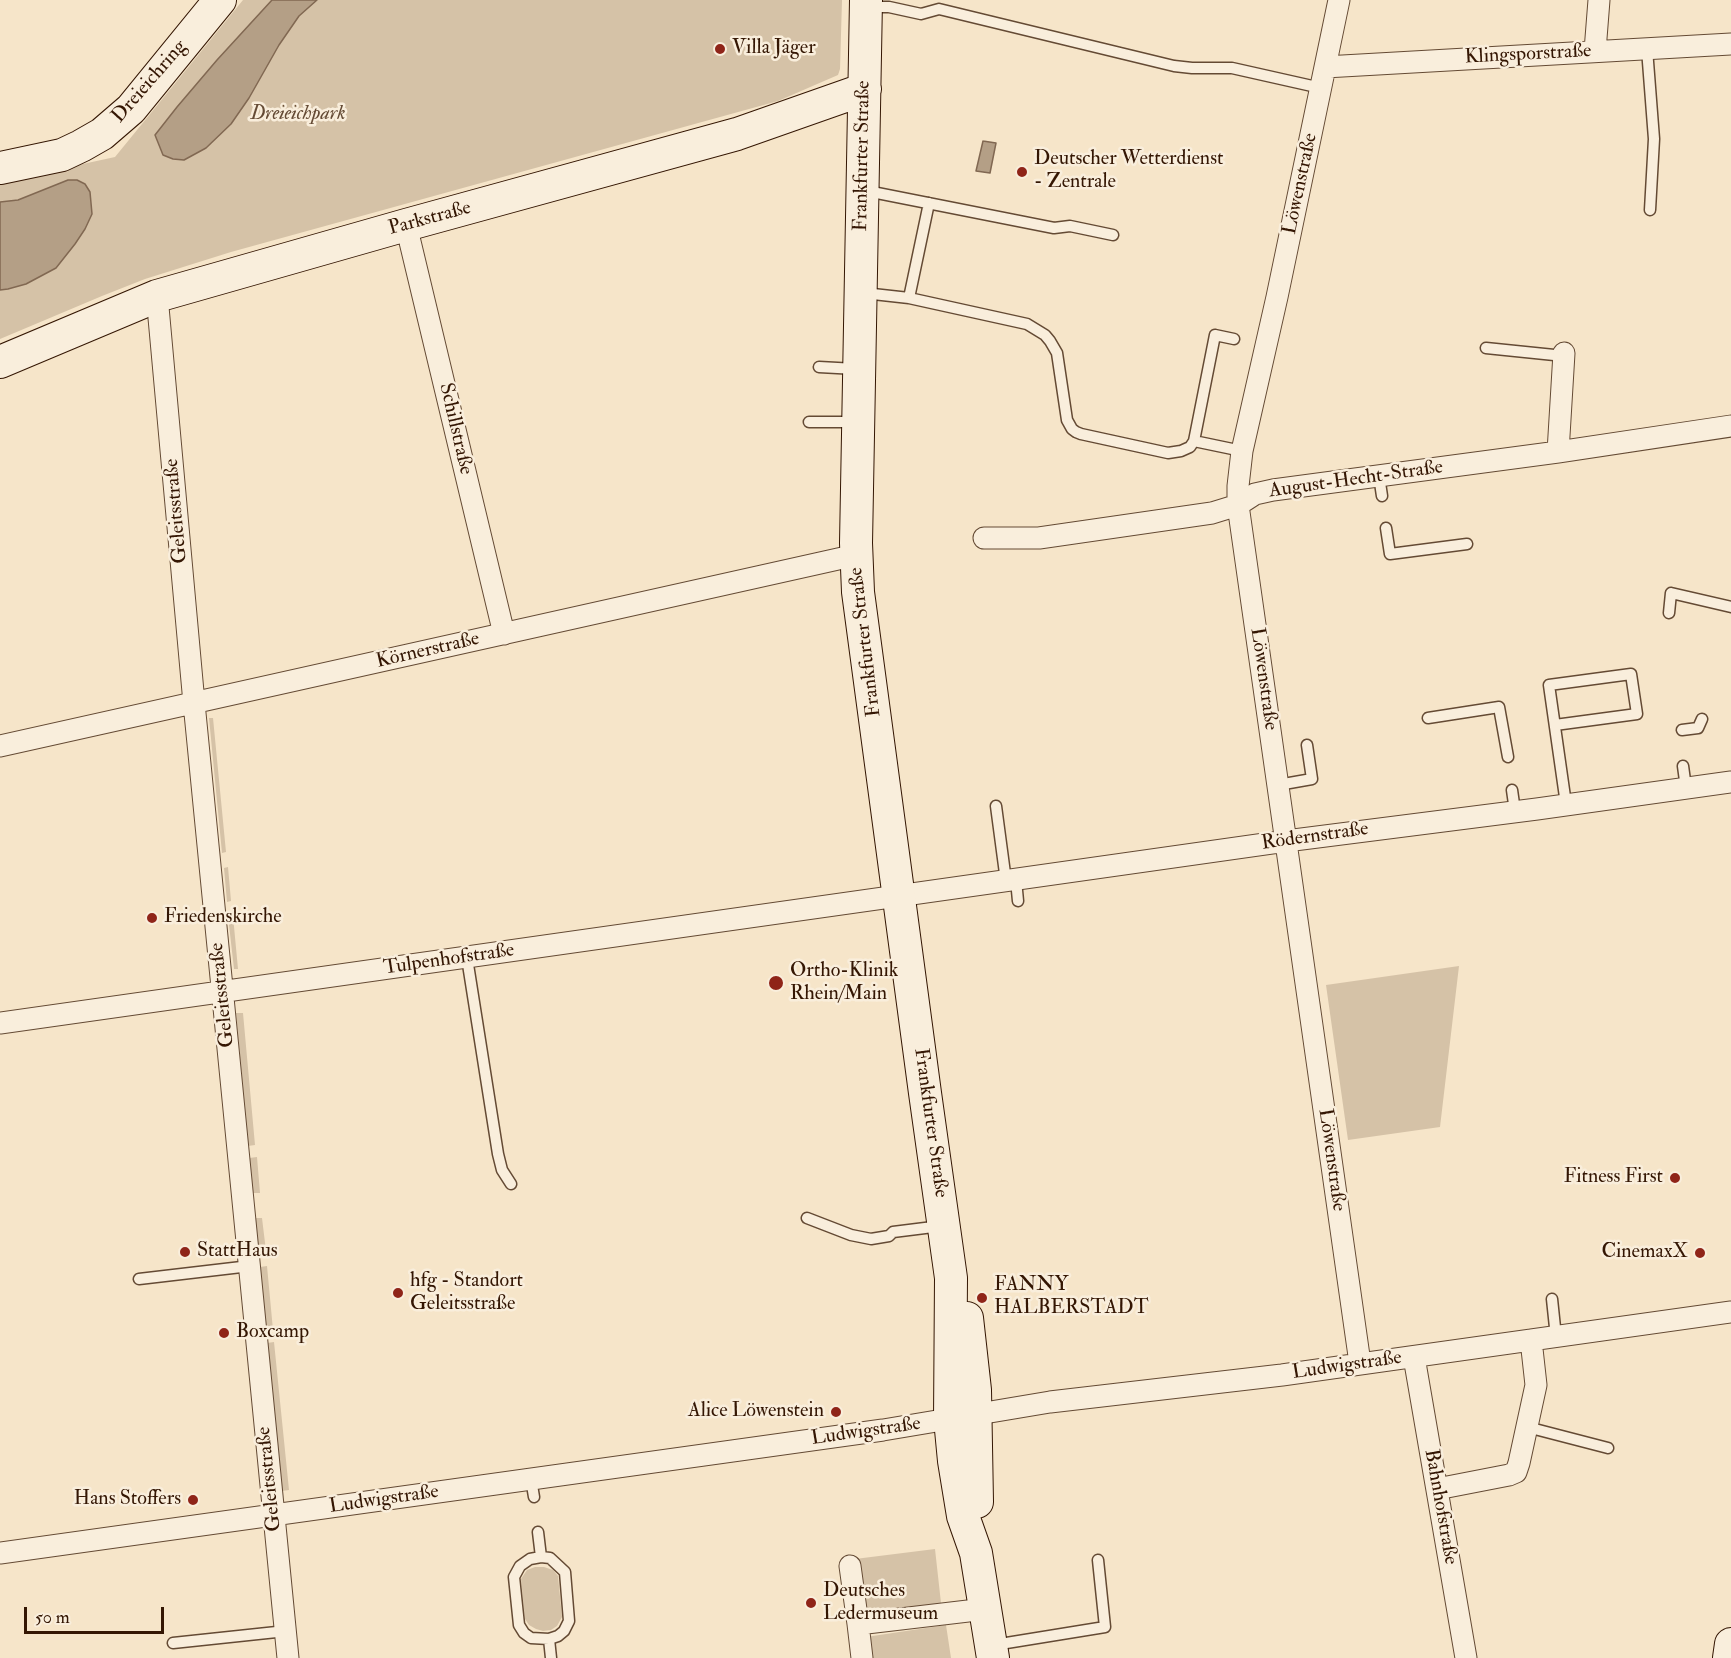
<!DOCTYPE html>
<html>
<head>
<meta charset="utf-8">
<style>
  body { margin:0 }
  #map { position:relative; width:1731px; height:1658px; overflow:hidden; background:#f6e5c9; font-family:"IM FELL Double Pica",serif }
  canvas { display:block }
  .scale { position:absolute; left:24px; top:1607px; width:140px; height:27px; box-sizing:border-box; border:3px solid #341603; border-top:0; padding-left:8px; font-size:18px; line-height:21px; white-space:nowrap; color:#341603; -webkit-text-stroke:4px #f9eedc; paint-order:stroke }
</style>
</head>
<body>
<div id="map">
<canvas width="1731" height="1658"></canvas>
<div class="scale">50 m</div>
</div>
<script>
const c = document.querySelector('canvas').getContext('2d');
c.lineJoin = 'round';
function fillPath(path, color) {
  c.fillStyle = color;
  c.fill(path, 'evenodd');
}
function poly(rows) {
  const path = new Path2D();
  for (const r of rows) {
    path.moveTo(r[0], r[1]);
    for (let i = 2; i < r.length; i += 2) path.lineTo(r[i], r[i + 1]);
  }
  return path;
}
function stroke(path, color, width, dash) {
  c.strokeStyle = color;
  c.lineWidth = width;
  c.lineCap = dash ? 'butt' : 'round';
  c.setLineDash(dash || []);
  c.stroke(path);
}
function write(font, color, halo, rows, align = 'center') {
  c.font = font + ' "IM FELL Double Pica",serif';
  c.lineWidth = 5;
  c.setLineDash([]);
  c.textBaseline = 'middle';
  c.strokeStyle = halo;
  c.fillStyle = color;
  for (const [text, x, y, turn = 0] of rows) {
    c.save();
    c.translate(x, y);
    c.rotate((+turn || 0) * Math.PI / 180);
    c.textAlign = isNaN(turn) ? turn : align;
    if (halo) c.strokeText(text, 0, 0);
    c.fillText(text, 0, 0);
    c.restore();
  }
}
fillPath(poly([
  [243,0,842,0,840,69,838,75,778,101,231,252,145,279,102,296,0,339,0,182,115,157],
  [209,718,213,718,226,852,222,853],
  [228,867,231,901,227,902,224,868],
  [228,916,233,916,238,969,234,969],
  [1459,966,1440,1127,1348,1140,1326,985],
  [236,1013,243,1013,255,1145,248,1146],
  [257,1157,260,1193,253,1193,249,1158],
  [255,1218,262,1218,266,1251,258,1252],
  [267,1266,273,1330,266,1330,260,1267],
  [274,1342,289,1490,282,1491,267,1343],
  [935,1549,941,1603,861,1614,855,1559],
  [535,1567,544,1567,553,1570,558,1576,562,1617,557,1626,551,1630,543,1631,536,1629,529,1625,525,1619,521,1579,527,1570],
  [946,1625,951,1658,869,1658,866,1637]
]), '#d5c2a7');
const water = poly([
  [272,0,317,0,299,16,279,45,249,98,231,124,206,148,184,160,173,159,163,155,155,135,177,107,217,60,272,0],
  [983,141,996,143,990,173,976,171,983,141],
  [68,180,77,180,85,184,90,192,92,214,85,229,75,244,56,268,26,284,8,289,0,290,0,202,18,200,68,180]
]);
fillPath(water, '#b49f86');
stroke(water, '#816852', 1.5);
const lane = poly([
  [869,7,889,7,921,14,939,9,1174,66,1192,68,1232,68,1321,88],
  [1647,49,1654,139,1650,210],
  [867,191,1054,228,1070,226,1113,235],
  [929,203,909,298,1027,324,1045,335,1050,341,1057,353,1067,420,1072,429,1076,432,1081,434,1168,453,1181,451,1190,447,1194,441,1242,451],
  [864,293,909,298],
  [1486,348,1564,356],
  [819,367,856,369],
  [809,422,854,422],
  [1194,441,1215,335,1234,339],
  [1379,476,1382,496],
  [1386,528,1390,554,1467,544],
  [1669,613,1671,593,1731,607],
  [1428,718,1499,707,1508,757],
  [1555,725,1637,714,1631,674,1549,685,1566,804],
  [1682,730,1698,728,1702,719],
  [1683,766,1686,788],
  [1278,785,1312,779,1307,745],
  [1512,790,1515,811],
  [996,806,1006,881],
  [1016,880,1018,901],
  [467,958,498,1154,502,1170,511,1184],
  [807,1218,851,1235,871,1239,889,1236,893,1232,941,1226],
  [139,1279,250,1266],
  [1552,1299,1556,1337],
  [1527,1427,1608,1448],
  [531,1479,534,1497],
  [538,1532,541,1557],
  [541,1557,550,1558,565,1572,569,1621,564,1631,558,1636,549,1639,531,1638,524,1633,519,1625,514,1577,520,1566,530,1559,541,1557],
  [549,1639,551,1658],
  [173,1643,286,1631],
  [994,1645,1105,1627,1098,1560]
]);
const street = poly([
  [1339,0,1277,297,1242,451,1238,486,1238,505,1360,1363],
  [1595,51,1599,0],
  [1325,67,1731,44],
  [406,225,504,634],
  [157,296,194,703,288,1658],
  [1558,452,1564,353],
  [984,538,1039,538,1212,513,1238,505,1255,494,1273,490,1558,452,1731,426],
  [0,746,856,555],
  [0,1023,1286,841,1537,809,1731,782],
  [1414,1357,1466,1658],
  [1437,1489,1509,1475,1516,1472,1519,1463,1536,1385,1531,1340],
  [0,1553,883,1430,1050,1402,1282,1375,1731,1312],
  [850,1566,858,1624,985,1609],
  [858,1624,862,1658]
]);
const secondary = poly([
  [866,0,856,543,858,592,925,1093,951,1278,950,1419,954,1461,963,1516,976,1553,993,1658],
  [0,168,62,155,81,146,102,134,131,109,220,0],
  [0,362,157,296,406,225,737,134,865,89],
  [967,1318,975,1390,977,1502],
  [1729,1658,1731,1644]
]);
stroke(lane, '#644a34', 13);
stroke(street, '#644a34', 23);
stroke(secondary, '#341603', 34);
stroke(lane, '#f9eedc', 10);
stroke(street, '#f9eedc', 21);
stroke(secondary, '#f9eedc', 32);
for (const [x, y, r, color] of [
  [720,49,6,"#8f2418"],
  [1022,172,6,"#8f2418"],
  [152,918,6,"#8f2418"],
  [776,983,8,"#8f2418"],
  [1675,1178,6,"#8f2418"],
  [185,1252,6,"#8f2418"],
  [1700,1253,6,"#8f2418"],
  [398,1293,6,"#8f2418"],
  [982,1298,6,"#8f2418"],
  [224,1333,6,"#8f2418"],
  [836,1412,6,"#8f2418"],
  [193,1500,6,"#8f2418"],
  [811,1603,6,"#8f2418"]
]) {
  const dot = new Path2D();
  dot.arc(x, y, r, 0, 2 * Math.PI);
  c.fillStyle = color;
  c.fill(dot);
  stroke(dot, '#f9eedc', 2);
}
write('20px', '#341603', '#f9eedc', [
  ["Villa Jäger",732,49],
  ["Deutscher Wetterdienst",1034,160],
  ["- Zentrale",1034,183],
  ["Friedenskirche",164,918],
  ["Ortho-Klinik",790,972],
  ["Rhein/Main",790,995],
  ["Fitness First",1663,1178,"right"],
  ["StattHaus",197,1252],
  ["CinemaxX",1688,1253,"right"],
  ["hfg - Standort",410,1282],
  ["Geleitsstraße",410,1305],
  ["FANNY",994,1286],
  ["HALBERSTADT",994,1309],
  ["Boxcamp",236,1333],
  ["Alice Löwenstein",824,1412,"right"],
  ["Hans Stoffers",181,1500,"right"],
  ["Deutsches",823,1592],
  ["Ledermuseum",823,1615]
], 'left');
write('20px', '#341603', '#f9eedc', [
  ["Klingsporstraße",1528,55,-3],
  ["Dreieichring",150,82,-49],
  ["Frankfurter Straße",863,156,-89],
  ["Löwenstraße",1301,184,-78],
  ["Parkstraße",430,219,-15],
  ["Schillstraße",455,429,77],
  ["August-Hecht-Straße",1356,480,-8],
  ["Geleitsstraße",177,511,-95],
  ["Frankfurter Straße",866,642,-97],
  ["Körnerstraße",428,651,-13],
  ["Löwenstraße",1263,679,82],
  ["Rödernstraße",1315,837,-8],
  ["Tulpenhofstraße",449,960,-8],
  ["Geleitsstraße",223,995,-96],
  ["Frankfurter Straße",930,1123,82],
  ["Löwenstraße",1331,1160,82],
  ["Ludwigstraße",1347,1366,-8],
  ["Ludwigstraße",866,1432,-8],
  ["Geleitsstraße",270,1479,-96],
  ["Ludwigstraße",384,1500,-8],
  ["Bahnhofstraße",1440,1507,80]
]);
write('italic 20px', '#644a34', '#f9eedc', [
  ["Dreieichpark",298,115]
]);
</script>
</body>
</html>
